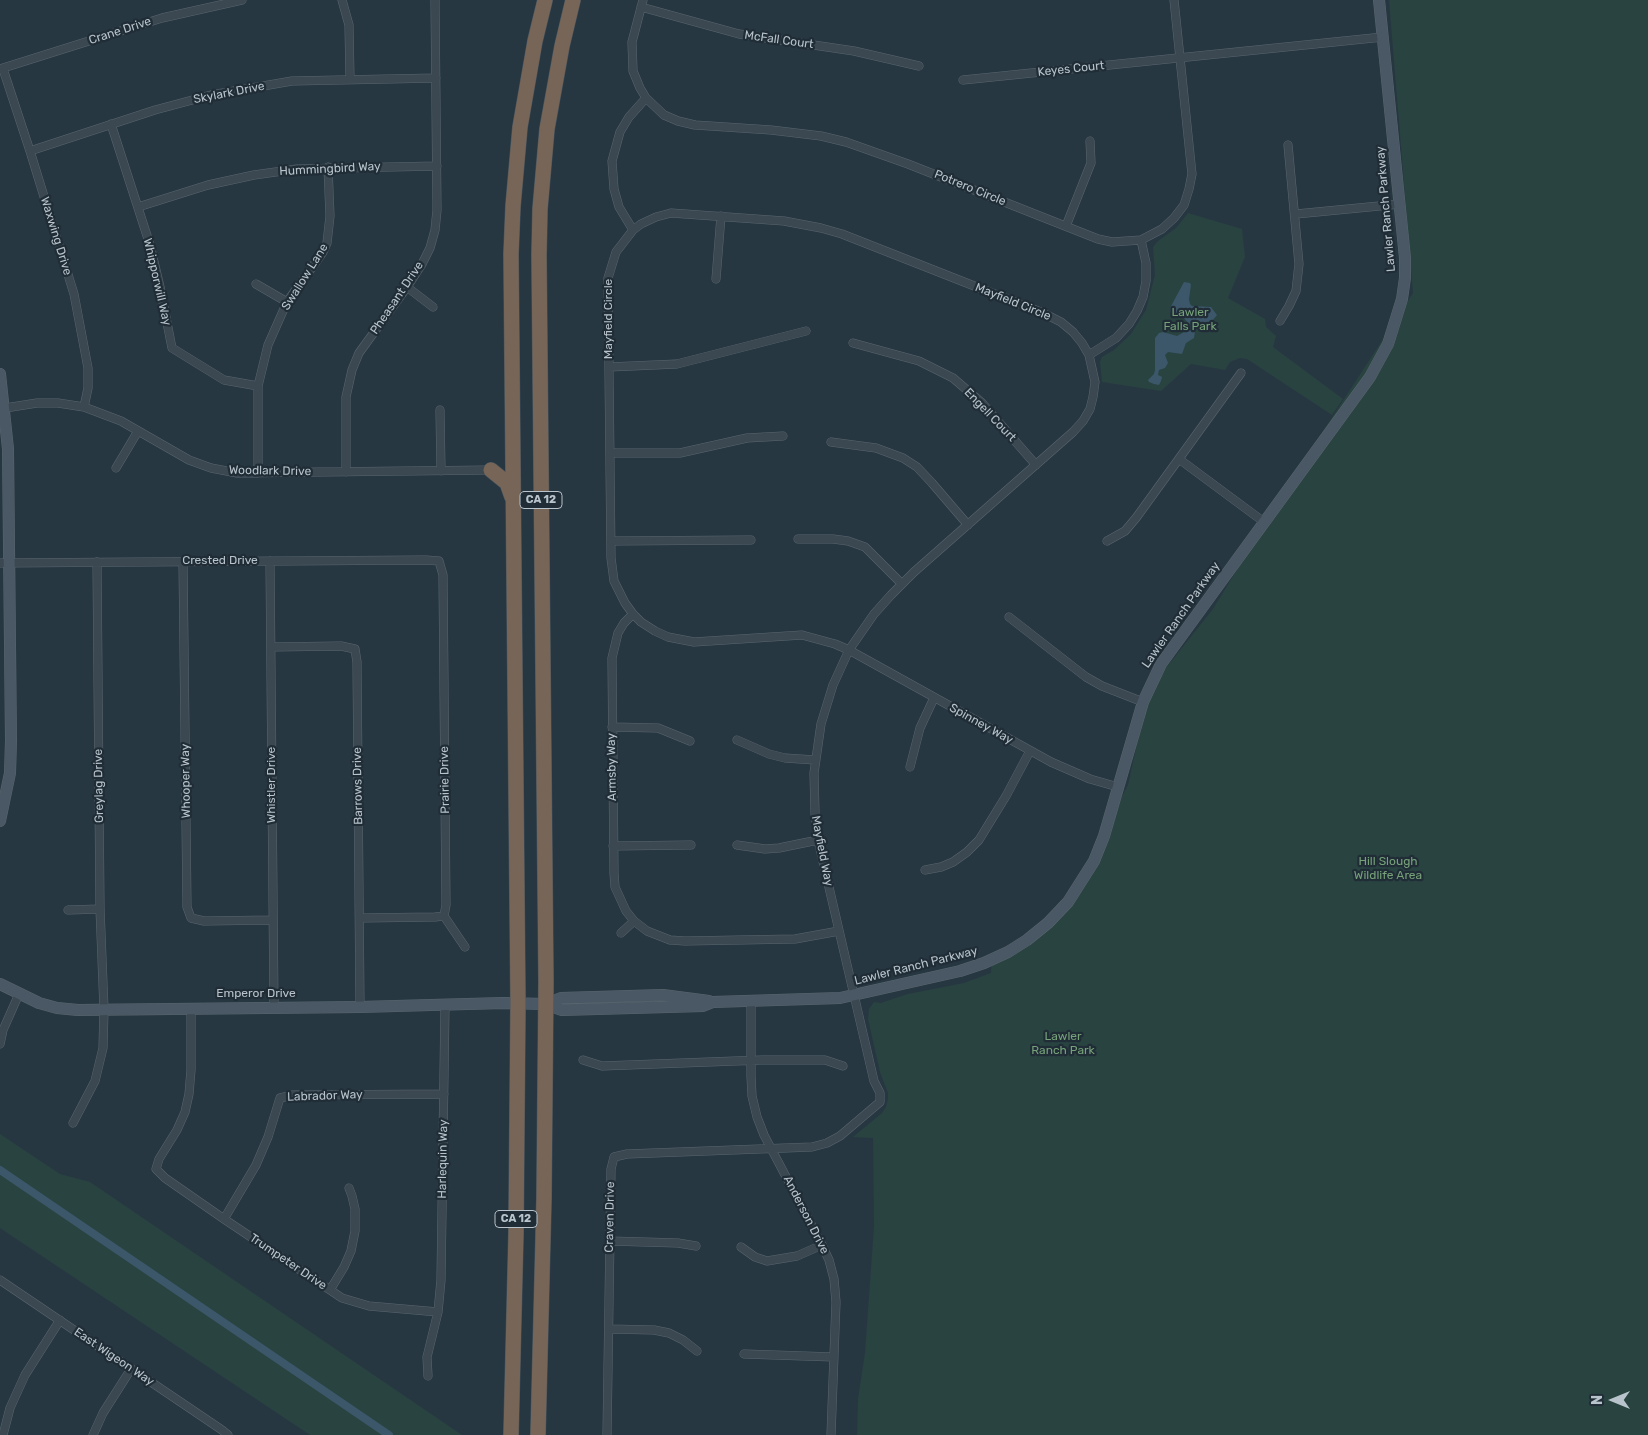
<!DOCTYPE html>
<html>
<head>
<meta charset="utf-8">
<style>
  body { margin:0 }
  #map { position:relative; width:1648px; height:1435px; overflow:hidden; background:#273742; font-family:Rubik,sans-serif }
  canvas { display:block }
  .north { position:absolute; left:1588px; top:1375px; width:50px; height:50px; -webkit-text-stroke:4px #202d37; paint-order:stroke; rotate:270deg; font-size:14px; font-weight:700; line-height:20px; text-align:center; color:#b8c3cb }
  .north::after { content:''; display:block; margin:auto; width:18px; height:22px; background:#b8c3cb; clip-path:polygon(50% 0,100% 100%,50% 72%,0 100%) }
</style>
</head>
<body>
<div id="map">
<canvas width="1648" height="1435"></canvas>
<div class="north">N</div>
</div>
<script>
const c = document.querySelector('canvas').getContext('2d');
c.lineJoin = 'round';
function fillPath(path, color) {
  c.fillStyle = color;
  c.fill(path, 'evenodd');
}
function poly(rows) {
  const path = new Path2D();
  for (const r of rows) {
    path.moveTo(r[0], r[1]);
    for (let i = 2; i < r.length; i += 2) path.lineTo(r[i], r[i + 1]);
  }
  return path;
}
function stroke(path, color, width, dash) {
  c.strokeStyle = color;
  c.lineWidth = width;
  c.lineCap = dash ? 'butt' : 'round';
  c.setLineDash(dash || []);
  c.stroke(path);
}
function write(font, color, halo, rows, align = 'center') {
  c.font = font + ' Rubik,sans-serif';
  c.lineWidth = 4.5;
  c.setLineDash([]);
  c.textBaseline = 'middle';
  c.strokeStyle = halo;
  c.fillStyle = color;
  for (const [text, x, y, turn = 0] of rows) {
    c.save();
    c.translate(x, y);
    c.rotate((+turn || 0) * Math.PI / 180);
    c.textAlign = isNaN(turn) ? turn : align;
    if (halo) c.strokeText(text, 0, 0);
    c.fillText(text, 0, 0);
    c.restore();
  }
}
fillPath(poly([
  [1389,0,1648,0,1648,1435,857,1435,858,1399,865,1353,874,1227,873,1138,853,1137,882,1113,886,1107,888,1099,888,1093,880,1072,868,1019,869,1009,874,1002,881,1003,908,994,964,983,991,973,992,956,1030,943,1076,882,1128,785,1149,689,1213,609,1294,476,1413,293],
  [1188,213,1242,229,1245,257,1228,298,1265,319,1266,327,1276,336,1273,347,1343,399,1332,415,1247,359,1240,358,1230,362,1225,370,1191,364,1161,391,1102,382,1100,362,1102,357,1114,350,1131,334,1146,310,1155,275,1153,247,1158,241,1176,228],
  [0,1134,60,1174,90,1182,462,1435,310,1435,0,1228]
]), '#294341');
fillPath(poly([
  [1184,282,1190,283,1191,285,1189,299,1190,304,1192,306,1211,307,1217,315,1212,321,1196,325,1194,338,1186,343,1182,354,1168,352,1165,355,1168,363,1165,368,1159,370,1158,375,1162,377,1161,381,1159,385,1154,384,1149,382,1148,380,1154,374,1155,370,1155,338,1159,333,1163,332,1177,336,1186,331,1188,323,1183,317,1173,314,1170,312,1170,308]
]), '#3d576a');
stroke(poly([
  [0,1170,389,1435]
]), '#3d576a', 8);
const street = poly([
  [342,0,349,25,350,79],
  [643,0,632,42,633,71,640,88,646,98,664,115,678,121,695,125,771,130,821,136,846,142,908,164,1098,239,1112,242,1141,240,1162,229,1174,218,1184,205,1189,189,1192,174,1174,0],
  [641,7,739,34,854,51,919,66],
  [0,69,162,18,242,0],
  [3,69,30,151,74,294,88,368,88,388,84,407],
  [963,80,1383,37],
  [111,124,150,245,160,287,172,348,224,380,258,386],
  [30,151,155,110,211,95,292,81,436,78],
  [138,207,208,185,254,175,297,169,437,166],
  [671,213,784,221,821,228,842,234,1043,313,1061,322,1073,332,1082,343,1089,355,1095,382,1093,397,1090,409,1083,421,1073,432,914,572,891,595,874,614,849,650,835,644,802,635,694,642,668,637,655,631,641,622,633,614,625,603,614,581,611,558,608,278,616,252,633,230,641,224,656,217,671,213],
  [1296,214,1400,204],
  [1066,226,1091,163,1090,141],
  [633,230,619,207,614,189,612,161,620,132,629,117,646,98],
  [716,279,721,216],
  [256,284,287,302],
  [407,287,433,307],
  [1280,321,1289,306,1296,291,1299,264,1288,145],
  [853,343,919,361,953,378,982,403,1036,465],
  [1089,355,1116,338,1129,324,1137,311,1143,297,1146,281,1146,263,1141,240],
  [609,367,677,364,806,331],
  [5,408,37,403,58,403,84,407,121,421,189,460,211,468,237,473,491,470],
  [440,410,441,471],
  [831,442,876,448,903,458,917,467,932,483,968,525],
  [610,453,680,453,747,438,783,436],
  [1179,459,1264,522],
  [116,468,138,431],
  [346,472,346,397,352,370,359,353,407,287,422,264,430,248,435,230,437,210,435,0],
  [258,473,258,386,268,345,287,302,323,252,327,243,330,216,328,167],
  [798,539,833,539,848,541,865,547,902,584],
  [611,541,751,540],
  [1107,541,1125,531,1136,518,1241,373],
  [183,561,187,907,191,918,204,921,273,920],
  [270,561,274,1008],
  [0,563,426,560,439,561,443,575,446,905,444,916,435,917,360,918],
  [633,614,624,623,618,633,612,658,614,873,615,887,626,911,634,921,647,931,670,940,685,941,795,939,839,931],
  [1009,617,1086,677,1102,686,1143,702],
  [271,647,341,646,355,649,357,662,360,1007],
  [612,727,658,728,690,741],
  [737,740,769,754,785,758,815,760],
  [910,767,920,728,934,698],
  [737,845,765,849,779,848,818,840],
  [613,846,691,845],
  [925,870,941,867,953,862,967,852,979,840,1006,796,1030,751],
  [68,910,100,909],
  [444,916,465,947],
  [621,933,634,921],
  [751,1002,751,1076,752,1096,757,1117,764,1135,822,1245,829,1260,834,1279,836,1302,831,1435],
  [191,1009,191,1070,189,1094,185,1112,177,1130,159,1159,156,1169,165,1178,224,1219,342,1298,369,1306,438,1312],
  [0,1044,3,1030,19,994],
  [583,1060,602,1066,762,1060,825,1060,843,1066],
  [73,1123,95,1081,103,1048,104,1009,100,909,97,562],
  [224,1219,256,1165,268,1137,280,1098,293,1095,444,1094],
  [610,1241,678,1243,696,1246],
  [741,1247,755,1257,767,1261,797,1256,822,1245],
  [0,1280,222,1430,228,1435],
  [330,1290,344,1267,351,1251,355,1231,355,1209,352,1196,349,1188],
  [609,1329,654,1330,669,1333,683,1340,697,1351],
  [744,1354,834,1357],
  [428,1376,427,1357,438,1312,441,1280,445,1005],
  [3,1435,10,1408,25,1375,60,1320],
  [93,1435,103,1413,131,1369],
  [607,1435,611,1169,614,1157,627,1154,812,1147,827,1143,840,1136,880,1102,880,1093,874,1081,818,840,815,813,814,773,821,724,833,685,849,650,1051,762,1090,779,1118,787]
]);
const secondary = poly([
  [0,374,8,449,11,741,10,773,0,821],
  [0,984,39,1003,57,1008,78,1010,360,1007,503,1003,545,1004,562,1010,703,1006,713,1002,840,998,960,971,984,963,1008,952,1027,940,1048,923,1068,902,1094,861,1104,836,1143,702,1161,664,1370,377,1388,344,1402,299,1405,278,1405,258,1379,0],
  [545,1004,561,998,663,995,709,1001]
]);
const highway = poly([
  [491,470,507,483,512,497],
  [511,1435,516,1233,518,1003,511,254,513,206,520,127,535,41,545,0],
  [538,1435,544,1198,546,982,539,255,540,209,547,129,562,46,573,0]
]);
stroke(street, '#59666f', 9);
stroke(secondary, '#59666f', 12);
stroke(highway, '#46535c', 16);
stroke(street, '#3b4851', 8);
stroke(secondary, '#495864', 11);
stroke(highway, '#776658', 15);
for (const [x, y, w] of [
  [541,500,42],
  [516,1219,42]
]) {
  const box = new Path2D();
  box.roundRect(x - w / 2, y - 8.5, w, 17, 4);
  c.fillStyle = '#202d37';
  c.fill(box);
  stroke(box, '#b8c3cb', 1);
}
write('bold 11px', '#b8c3cb', null, [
  ["CA 12",541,500],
  ["CA 12",516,1219]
]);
write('12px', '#b8c3cb', '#202d37', [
  ["Crane Drive",120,31,-18],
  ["McFall Court",779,40,8],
  ["Keyes Court",1071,69,-6],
  ["Skylark Drive",229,93,-11],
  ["Hummingbird Way",330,169,-3],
  ["Potrero Circle",970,188,22],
  ["Lawler Ranch Parkway",1386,209,-95],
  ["Waxwing Drive",56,236,73],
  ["Swallow Lane",305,277,-58],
  ["Whipporwill Way",157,282,77],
  ["Pheasant Drive",397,298,-56],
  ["Mayfield Circle",1013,302,22],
  ["Mayfield Circle",609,319,-90],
  ["Engell Court",990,415,46],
  ["Woodlark Drive",270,471,1],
  ["Crested Drive",220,561],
  ["Lawler Ranch Parkway",1181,615,-55],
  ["Spinney Way",981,724,29],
  ["Armsby Way",612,767,-91],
  ["Prairie Drive",445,780,-91],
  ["Whooper Way",186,781,-91],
  ["Whistler Drive",272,785,-90],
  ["Greylag Drive",99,786,-91],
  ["Barrows Drive",358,786,-91],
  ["Mayfield Way",822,851,79],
  ["Lawler Ranch Parkway",916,966,-14],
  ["Emperor Drive",256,994],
  ["Labrador Way",325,1096,-2],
  ["Harlequin Way",443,1159,-89],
  ["Anderson Drive",806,1215,63],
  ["Craven Drive",610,1217,-89],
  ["Trumpeter Drive",288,1262,34],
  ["East Wigeon Way",114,1357,34]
]);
write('12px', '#76a179', '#202d37', [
  ["Lawler",1190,313],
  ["Falls Park",1190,327],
  ["Hill Slough",1388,862],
  ["Wildlife Area",1388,876],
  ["Lawler",1063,1037],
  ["Ranch Park",1063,1051]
]);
</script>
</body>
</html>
